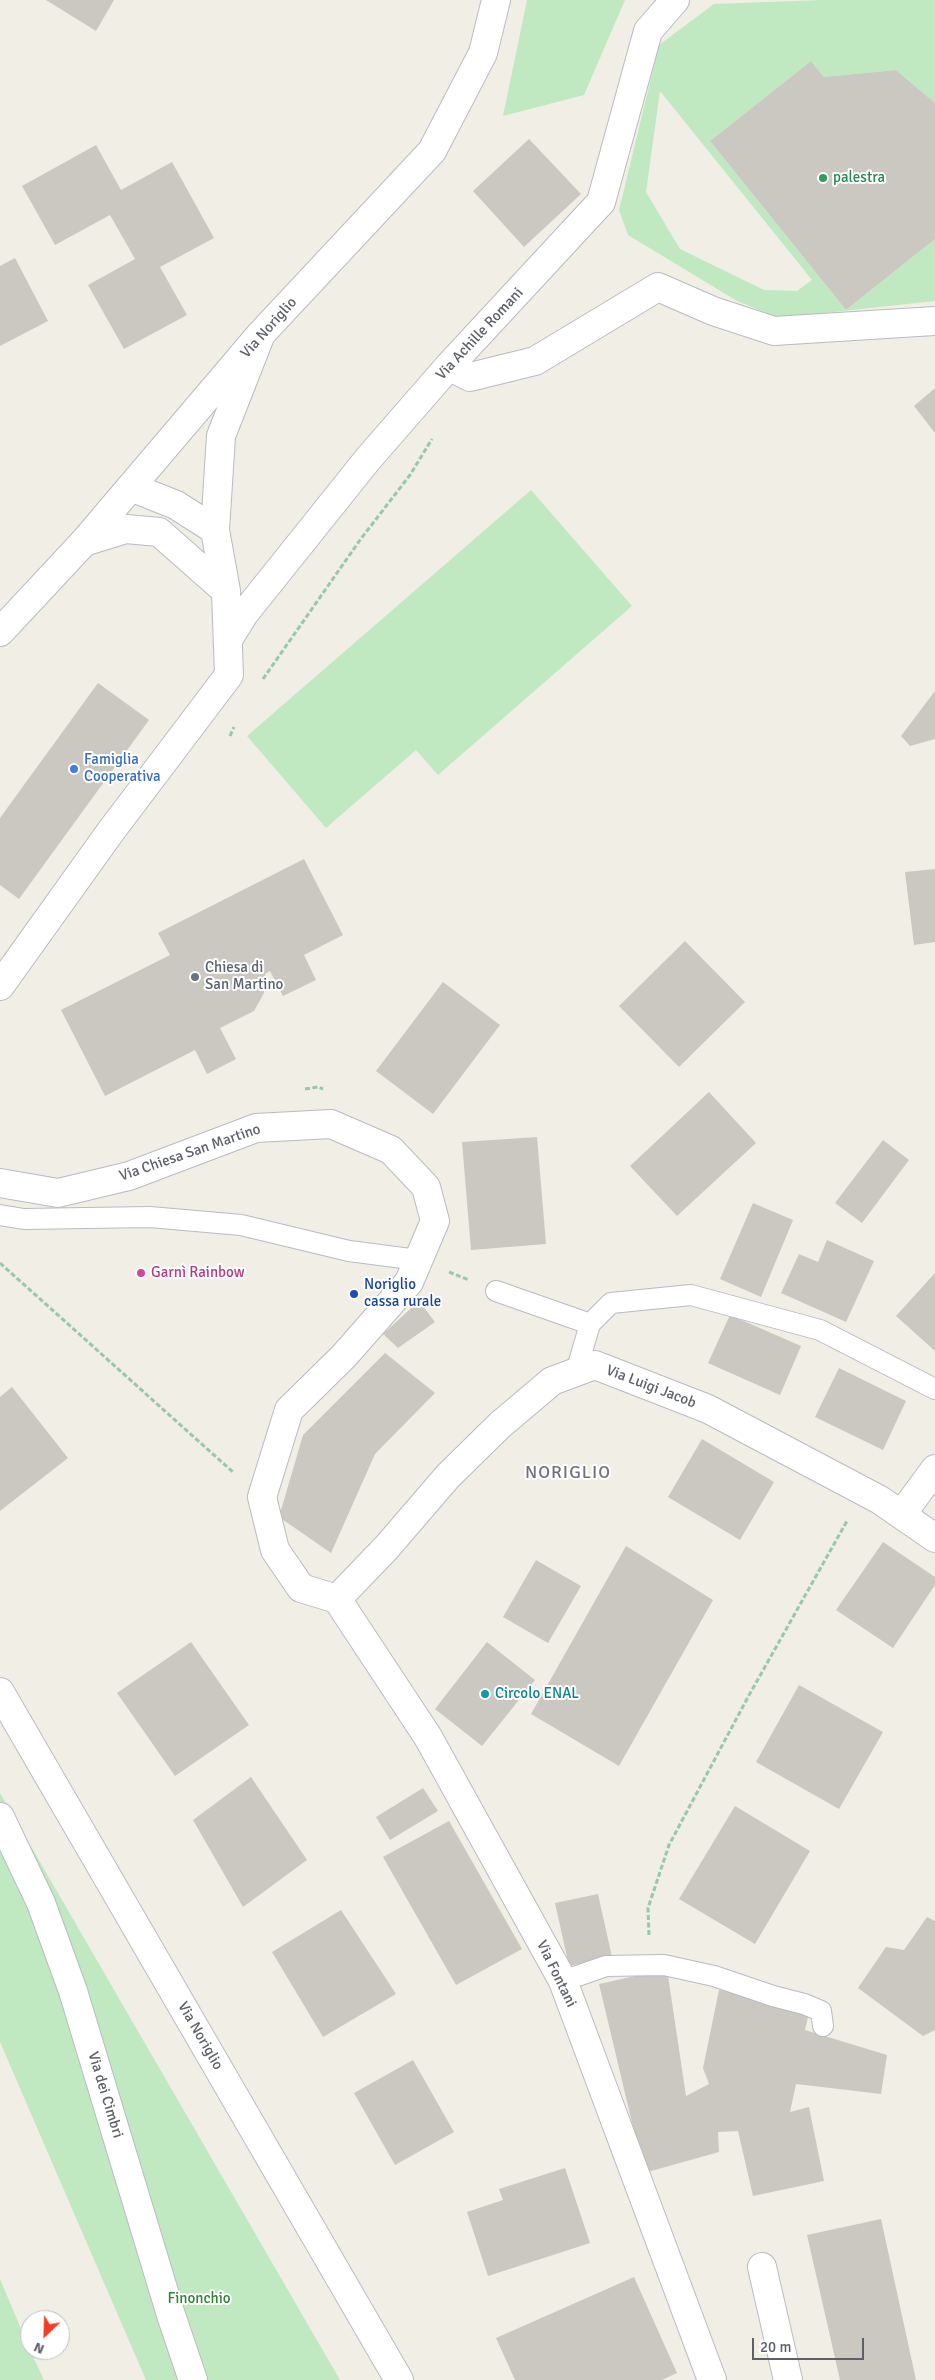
<!DOCTYPE html>
<html>
<head>
<meta charset="utf-8">
<style>
  body { margin:0 }
  #map { position:relative; width:935px; height:2380px; overflow:hidden; background:#f0eee5; font-family:Signika,sans-serif }
  canvas { display:block }
  .north { position:absolute; left:20px; top:2310px; width:50px; height:50px; box-sizing:border-box; background:#fff; border:1px solid #bec0c2; border-radius:50%; rotate:204deg; font-size:14px; font-weight:700; line-height:20px; text-align:center; color:#5d6167 }
  .north::after { content:''; display:block; margin:auto; width:18px; height:22px; background:#f63b26; clip-path:polygon(50% 0,100% 100%,50% 72%,0 100%) }
  .scale { position:absolute; left:752px; top:2338px; width:112px; height:22px; box-sizing:border-box; border:2px solid #5d6167; border-top:0; padding-left:6px; font-size:15px; line-height:18px; white-space:nowrap; color:#5d6167; -webkit-text-stroke:4px #fff; paint-order:stroke }
</style>
</head>
<body>
<div id="map">
<canvas width="935" height="2380"></canvas>
<div class="north">N</div>
<div class="scale">20 m</div>
</div>
<script>
const c = document.querySelector('canvas').getContext('2d');
c.lineJoin = 'round';
function fillPath(path, color) {
  c.fillStyle = color;
  c.fill(path, 'evenodd');
}
function poly(rows) {
  const path = new Path2D();
  for (const r of rows) {
    path.moveTo(r[0], r[1]);
    for (let i = 2; i < r.length; i += 2) path.lineTo(r[i], r[i + 1]);
  }
  return path;
}
function stroke(path, color, width, dash) {
  c.strokeStyle = color;
  c.lineWidth = width;
  c.lineCap = dash ? 'butt' : 'round';
  c.setLineDash(dash || []);
  c.stroke(path);
}
function write(font, color, halo, rows, align = 'center') {
  c.font = font + ' Signika,sans-serif';
  c.lineWidth = 4;
  c.setLineDash([]);
  c.textBaseline = 'middle';
  c.strokeStyle = halo;
  c.fillStyle = color;
  for (const [text, x, y, turn = 0] of rows) {
    c.save();
    c.translate(x, y);
    c.rotate((+turn || 0) * Math.PI / 180);
    c.textAlign = isNaN(turn) ? turn : align;
    if (halo) c.strokeText(text, 0, 0);
    c.fillText(text, 0, 0);
    c.restore();
  }
}
fillPath(poly([
  [527,0,625,0,584,95,503,116],
  [822,0,935,0,935,103,896,70,824,77,811,61,710,141,846,310,935,239,935,301,779,318,737,301,628,235,619,210,659,45,714,4],
  [660,91,812,280,797,291,764,290,680,249,646,192],
  [531,490,632,606,438,775,416,750,326,828,247,736],
  [0,1793,340,2380,146,2380,0,2042],
  [0,2279,30,2350,44,2380,0,2380]
]), '#c0e9c1');
fillPath(poly([
  [46,0,114,0,96,31],
  [811,61,824,77,896,70,935,103,935,239,846,310,710,141],
  [529,139,581,194,524,247,473,191],
  [96,145,121,190,172,162,214,238,160,267,187,315,124,349,88,285,135,259,110,215,55,245,22,186],
  [15,258,48,321,0,346,0,266],
  [935,388,935,433,914,406],
  [98,683,149,720,19,899,0,885,0,818],
  [935,691,935,739,910,746,901,736],
  [304,859,343,935,304,955,316,980,283,996,270,971,265,974,264,993,254,1011,220,1028,236,1059,207,1074,195,1050,105,1096,61,1010,170,955,158,933],
  [935,869,935,942,914,945,905,872],
  [685,941,745,1002,679,1067,619,1006],
  [443,982,500,1025,433,1114,376,1071],
  [709,1092,756,1143,677,1216,630,1166],
  [537,1137,546,1244,471,1250,462,1142],
  [883,1140,909,1160,862,1223,835,1203],
  [753,1203,793,1220,761,1297,720,1279],
  [827,1240,874,1261,846,1322,781,1293,799,1254,818,1262],
  [935,1273,935,1351,896,1316],
  [419,1301,435,1322,398,1348,383,1334],
  [730,1315,801,1346,780,1395,708,1363],
  [385,1353,435,1393,375,1454,331,1553,279,1517,303,1435],
  [839,1368,906,1401,883,1450,815,1417],
  [12,1387,68,1458,0,1511,0,1397],
  [702,1439,774,1482,740,1540,668,1497],
  [883,1542,935,1577,935,1585,893,1648,836,1610],
  [626,1546,713,1600,619,1766,531,1714],
  [536,1560,581,1586,548,1643,503,1617],
  [191,1642,249,1725,175,1776,117,1693],
  [487,1642,535,1680,482,1746,435,1709],
  [799,1685,883,1732,839,1809,756,1762],
  [251,1777,307,1860,243,1907,193,1820],
  [423,1788,438,1811,390,1840,376,1817],
  [735,1806,810,1851,755,1944,679,1899],
  [449,1821,522,1949,456,1985,383,1857],
  [598,1894,612,1957,569,1966,555,1903],
  [341,1910,396,1994,323,2037,272,1952],
  [927,1917,935,1921,935,2030,923,2036,858,1988,886,1947,904,1950],
  [667,1969,686,2096,709,2084,703,2068,719,1990,810,2008,805,2030,887,2055,881,2094,796,2084,790,2112,809,2107,824,2181,753,2196,738,2131,718,2132,719,2152,644,2173,599,1984],
  [413,2060,454,2132,395,2165,354,2093],
  [565,2168,590,2243,488,2276,467,2212,503,2200,499,2189],
  [881,2219,916,2380,840,2380,807,2235],
  [634,2277,677,2373,662,2380,515,2380,496,2338]
]), '#cbc8c2');
const lane = poly([
  [0,1215,24,1219,150,1217,241,1225,349,1251,418,1260],
  [496,1291,590,1324,576,1372],
  [590,1324,611,1303,691,1295,820,1330,935,1389],
  [563,1981,606,1966,664,1965,714,1976,773,1996,804,2004,821,2011,823,2026]
]);
const street = poly([
  [449,366,470,377,535,361,658,287,713,311,774,331,935,321],
  [131,487,176,505,215,530],
  [84,542,126,529,159,532,226,591],
  [228,640,244,614,368,459,449,366,601,202,648,31,675,0],
  [0,986,111,831,229,675,226,591,215,530,221,436,259,339],
  [0,1183,58,1193,129,1176,256,1128,331,1124,391,1150,426,1187,435,1221,409,1282,344,1356,289,1410,262,1497,275,1550,301,1588,337,1599],
  [902,1514,935,1469],
  [337,1599,428,1737,563,1981,712,2380],
  [337,1599,387,1547,448,1476,500,1425,552,1381,595,1365,708,1409,880,1500,935,1538],
  [762,2267,788,2380]
]);
const secondary = poly([
  [0,632,84,542,260,335,432,151,483,53,496,0],
  [0,1692,399,2380],
  [0,1817,41,1903,73,1991,171,2315,193,2380]
]);
stroke(lane, '#b8bbc0', 22);
stroke(street, '#b8bbc0', 30);
stroke(secondary, '#b9bcc2', 30);
stroke(poly([
  [263,679,360,540,410,475,432,439],
  [230,736,234,727],
  [305,1089,318,1087,323,1089],
  [0,1263,234,1473],
  [449,1272,469,1280],
  [649,1935,648,1908,669,1845,748,1697,847,1521]
]), '#97c8a7', 3, [5, 2.5]);
stroke(lane, '#fff', 20);
stroke(street, '#fff', 28);
stroke(secondary, '#fff', 28);
for (const [x, y, r, color] of [
  [823,178,5,"#2e9e5b"],
  [74,769,5,"#3f7fe0"],
  [195,977,5,"#6b7280"],
  [141,1273,5,"#d1479c"],
  [354,1294,5,"#1a4fb4"],
  [485,1694,5,"#0f9aa8"]
]) {
  const dot = new Path2D();
  dot.arc(x, y, r, 0, 2 * Math.PI);
  c.fillStyle = color;
  c.fill(dot);
  stroke(dot, '#fff', 2);
}
write('15px', '#27864d', '#fff', [
  ["palestra",833,178]
], 'left');
write('15px', '#5d6167', '#fff', [
  ["Via Noriglio",269,328,-48],
  ["Via Achille Romani",480,334,-47],
  ["Via Chiesa San Martino",190,1153,-19],
  ["Via Luigi Jacob",651,1387,21],
  ["Via Fontani",556,1974,64],
  ["Via Noriglio",200,2036,60],
  ["Via dei Cimbri",105,2095,73]
]);
write('15px', '#366cbe', '#fff', [
  ["Famiglia",84,760],
  ["Cooperativa",84,777]
], 'left');
write('15px', '#5b616d', '#fff', [
  ["Chiesa di",205,968],
  ["San Martino",205,985]
], 'left');
write('15px', '#b23c85', '#fff', [
  ["Garnì Rainbow",151,1273]
], 'left');
write('15px', '#164399', '#fff', [
  ["Noriglio",364,1285],
  ["cassa rurale",364,1302]
], 'left');
write('15px', '#0d838f', '#fff', [
  ["Circolo ENAL",495,1694]
], 'left');
write('15px', '#2e8434', '#fff', [
  ["Finonchio",199,2299]
]);
c.letterSpacing = '1px';
write('18px', '#6e7379', '#fff', [
  ["NORIGLIO",568,1473]
]);
c.letterSpacing = '0px';
</script>
</body>
</html>
